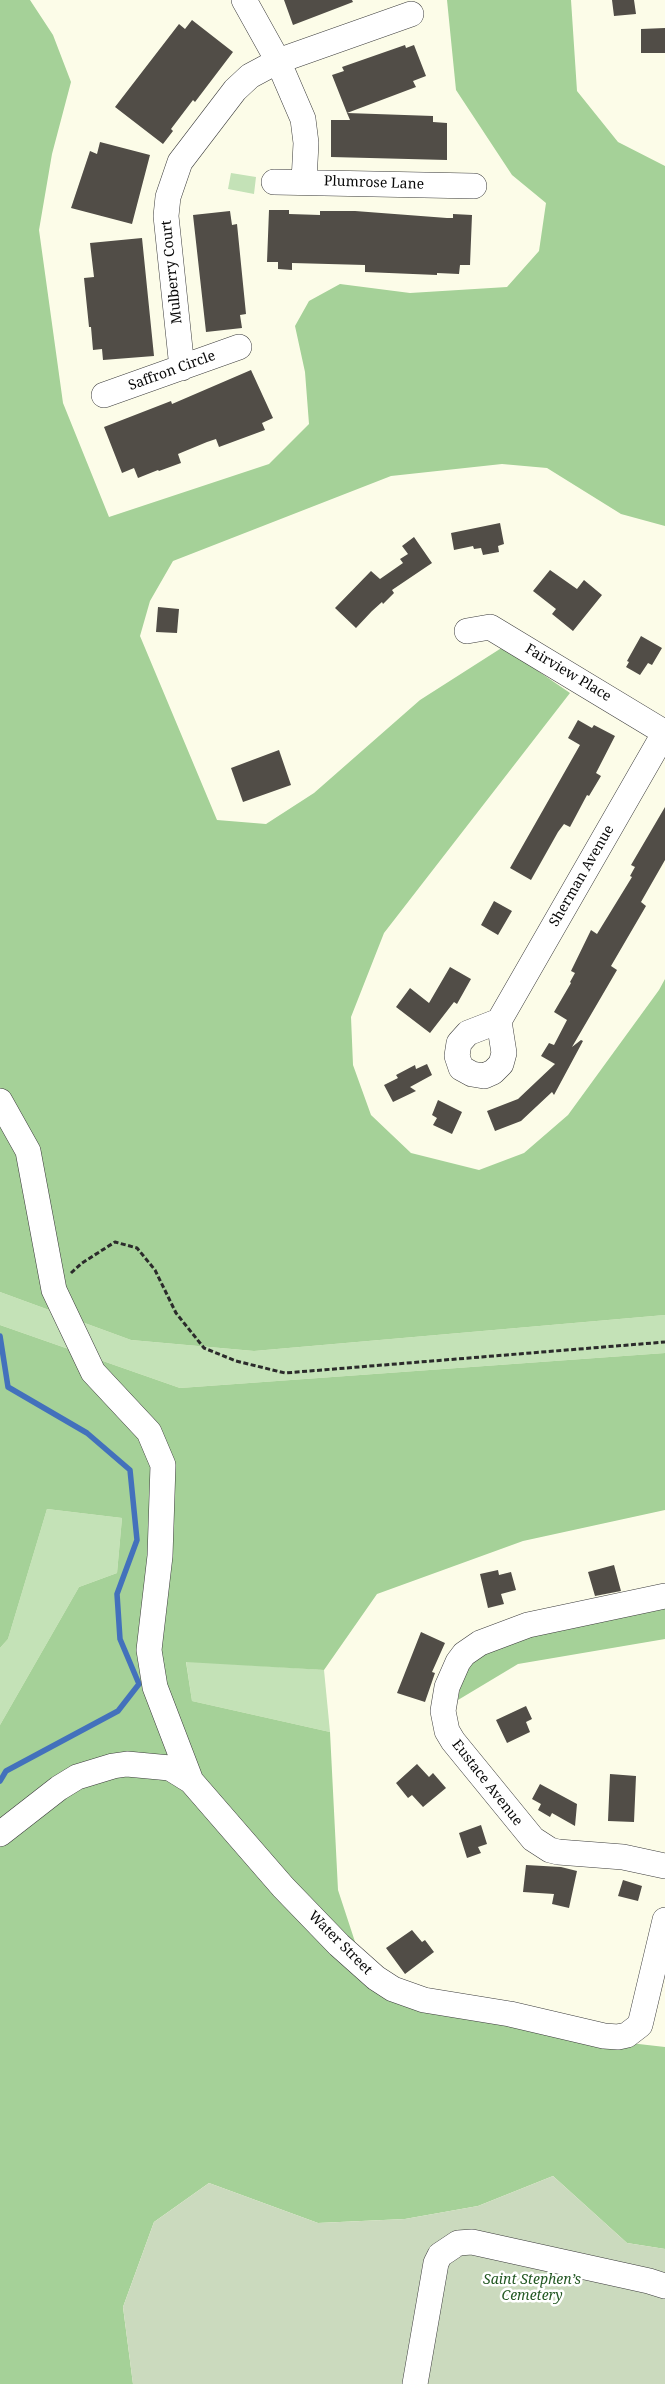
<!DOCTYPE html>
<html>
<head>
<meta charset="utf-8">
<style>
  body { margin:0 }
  canvas { display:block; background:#fcfce8 }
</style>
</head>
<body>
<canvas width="665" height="2384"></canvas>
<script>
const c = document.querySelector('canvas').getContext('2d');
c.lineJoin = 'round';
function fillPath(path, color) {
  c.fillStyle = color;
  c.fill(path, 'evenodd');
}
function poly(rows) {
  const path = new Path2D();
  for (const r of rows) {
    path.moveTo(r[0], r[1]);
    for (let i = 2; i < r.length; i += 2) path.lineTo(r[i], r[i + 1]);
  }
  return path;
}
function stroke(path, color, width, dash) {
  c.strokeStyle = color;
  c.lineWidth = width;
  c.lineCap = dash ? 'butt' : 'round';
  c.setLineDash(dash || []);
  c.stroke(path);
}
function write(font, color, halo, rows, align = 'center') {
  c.font = font + ' "Noto Serif",serif';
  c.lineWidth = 5;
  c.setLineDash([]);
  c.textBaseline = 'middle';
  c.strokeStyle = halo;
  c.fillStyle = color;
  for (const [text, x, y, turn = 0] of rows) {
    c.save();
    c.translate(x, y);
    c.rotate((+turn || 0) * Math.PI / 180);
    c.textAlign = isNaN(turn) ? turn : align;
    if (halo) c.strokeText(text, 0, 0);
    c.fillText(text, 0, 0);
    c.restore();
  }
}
fillPath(poly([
  [231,173,256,177,254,194,228,189],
  [0,1292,131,1340,254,1351,665,1315,665,1353,180,1388,0,1325],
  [47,1509,122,1518,117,1573,79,1587,0,1725,0,1648,8,1639],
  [186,1661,324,1670,330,1732,192,1701]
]), '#c4e2b7');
fillPath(poly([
  [0,0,30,0,53,35,71,82,52,154,39,230,63,403,109,517,269,464,309,424,305,372,295,326,309,301,340,284,410,293,507,287,539,251,546,203,512,175,456,90,447,0,571,0,577,91,618,142,665,166,665,526,621,514,547,468,502,464,391,476,173,561,150,601,140,636,217,820,266,824,314,793,420,700,503,647,570,693,384,933,351,1017,353,1065,371,1115,411,1153,479,1170,524,1153,568,1115,659,990,665,979,665,1315,254,1351,131,1340,0,1292],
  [0,1325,180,1388,665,1353,665,1510,523,1541,377,1594,324,1670,186,1662,192,1701,330,1732,338,1890,359,1954,207,1785,127,1757,0,1825,0,1725,79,1587,117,1573,122,1518,47,1509,8,1639,0,1648],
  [665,1604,665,1639,518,1664,458,1700,462,1675,478,1654,539,1629],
  [132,1771,172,1781,192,1796,354,1972,621,2042,665,2047,665,2249,627,2243,553,2176,478,2206,405,2219,318,2223,209,2183,154,2222,123,2307,133,2384,0,2384,0,1839,88,1782]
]), '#a5d198');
fillPath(poly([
  [553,2176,627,2243,665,2249,665,2384,133,2384,123,2307,154,2222,209,2183,318,2223,405,2219,478,2206]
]), '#cbdabe');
stroke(poly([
  [0,1336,8,1387,87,1433,130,1470,137,1540,117,1594,120,1639,139,1684,118,1711,6,1771,0,1781]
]), '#4371bc', 5.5);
fillPath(poly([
  [284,0,352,0,353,2,293,25],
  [612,0,634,0,636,14,614,16],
  [192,20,233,52,195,102,193,100,171,129,173,131,163,144,115,107,179,24,185,29],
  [665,28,665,53,641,53,641,29],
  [405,45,406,48,414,45,426,76,413,81,416,87,347,113,332,75,344,71,342,67],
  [347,113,433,116,433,122,447,123,447,160,331,157,331,120,350,120],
  [100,142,150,155,132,224,71,208,90,151,97,154],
  [269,210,289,210,289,214,320,215,320,211,355,211,447,218,453,218,453,214,472,215,470,265,460,265,459,274,437,273,437,275,365,272,365,265,292,263,292,270,278,269,278,262,267,262],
  [230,211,232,225,237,224,246,314,240,315,242,328,206,332,193,215],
  [142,238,154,356,103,360,102,349,93,350,91,327,89,327,84,278,94,277,90,243],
  [251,370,273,418,262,423,265,430,219,447,216,439,207,442,178,454,181,463,159,471,158,470,138,478,134,468,122,473,104,427,171,401,172,404],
  [500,523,504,544,498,546,499,552,483,555,481,548,474,549,473,546,454,550,451,533],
  [414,537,432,563,392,590,394,593,383,604,382,602,372,611,356,628,335,608,371,571,380,579,403,563,400,559,408,554,402,546],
  [550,570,577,589,584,580,602,595,573,631,552,614,556,609,533,591],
  [158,607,179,609,177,633,156,632],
  [641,636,662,648,652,665,648,663,640,675,626,667,629,662,627,661],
  [578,720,592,728,594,725,615,736,596,773,601,776,589,796,587,795,570,827,564,824,558,832,531,880,510,868,580,745,568,738],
  [279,750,291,785,243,802,231,768],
  [665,807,665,860,641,902,646,906,611,966,617,970,572,1047,581,1040,583,1041,554,1095,552,1092,521,1121,495,1131,487,1111,518,1099,555,1064,541,1056,549,1043,554,1045,567,1020,554,1012,571,983,570,982,575,973,571,971,591,930,597,934,632,877,630,876,635,867,631,865],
  [494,901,512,911,498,935,481,925],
  [450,967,471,979,457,1004,454,1002,430,1033,396,1007,410,988,429,1003],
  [427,1064,432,1075,410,1087,416,1091,393,1102,384,1085,398,1078,396,1075,415,1065,416,1069],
  [438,1100,462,1112,452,1134,433,1125,437,1118,432,1115],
  [614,1565,621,1591,595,1596,588,1572],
  [498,1570,499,1575,511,1572,516,1590,501,1594,504,1604,488,1608,480,1574],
  [421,1632,445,1643,432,1672,435,1673,425,1702,397,1693],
  [526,1706,532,1719,526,1722,530,1732,507,1743,496,1720],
  [417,1764,429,1777,433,1773,446,1788,423,1807,412,1795,408,1798,396,1783],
  [610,1774,636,1776,634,1822,608,1821],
  [540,1784,577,1804,575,1826,552,1813,550,1817,538,1810,541,1804,532,1799],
  [481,1825,487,1844,478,1847,481,1853,467,1858,459,1833],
  [526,1865,561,1867,577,1871,569,1908,552,1904,554,1894,523,1892],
  [623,1880,642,1886,638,1901,618,1896],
  [412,1930,422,1942,425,1940,434,1952,405,1974,386,1948]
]), '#514d47');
const minor = poly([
  [244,0,278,61,303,119,306,143,304,181],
  [274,182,474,186],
  [182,368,166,216,168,197,180,162,235,90,250,76,278,61,411,14],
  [104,395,239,347],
  [467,631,490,627,664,732],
  [499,1021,504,1053,501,1064,493,1072,484,1076,472,1074,461,1068,457,1056,459,1043,468,1033,499,1021,665,732],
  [0,1101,28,1151,54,1290,93,1372,149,1432,163,1465,160,1556,149,1650,155,1687,191,1781],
  [665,1596,528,1625,480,1643,464,1654,458,1662,447,1687,443,1711,447,1731,453,1741,533,1839,550,1850,558,1852,623,1857,665,1866],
  [0,1834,59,1788,77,1777,113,1766,127,1764,170,1768,191,1781,283,1887,339,1945,376,1978,393,1989,424,2000,510,2014,604,2036,618,2037,627,2035,640,2025,665,1920],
  [415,2384,436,2263,440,2255,458,2243,472,2242,649,2281,665,2286]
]);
stroke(minor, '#3c3c3c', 26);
stroke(poly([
  [71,1273,82,1263,115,1242,137,1248,155,1270,176,1313,204,1348,236,1361,285,1373,665,1342]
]), '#2b2b2b', 3, [5, 2.5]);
stroke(minor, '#fff', 25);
write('14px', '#090909', '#fff', [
  ["Plumrose Lane",374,183,2],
  ["Mulberry Court",172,272,-96],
  ["Saffron Circle",172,371,-20],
  ["Fairview Place",568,673,31],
  ["Sherman Avenue",582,876,-60],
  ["Eustace Avenue",487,1783,52],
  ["Water Street",340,1943,45]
]);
write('italic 14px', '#235823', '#fff', [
  ["Saint Stephen’s",532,2280],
  ["Cemetery",532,2296]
]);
</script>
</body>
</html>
